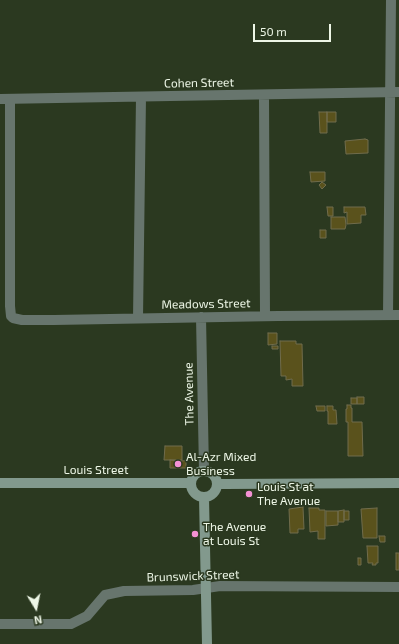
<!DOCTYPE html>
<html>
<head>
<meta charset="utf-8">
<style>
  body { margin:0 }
  #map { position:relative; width:399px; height:644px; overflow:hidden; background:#2b3920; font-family:"Exo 2",sans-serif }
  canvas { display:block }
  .north { position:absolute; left:16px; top:588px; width:40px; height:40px; -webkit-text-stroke:3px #2b3920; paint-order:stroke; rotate:170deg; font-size:11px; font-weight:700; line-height:16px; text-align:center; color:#edf6e6 }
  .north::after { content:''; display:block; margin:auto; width:14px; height:18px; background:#edf6e6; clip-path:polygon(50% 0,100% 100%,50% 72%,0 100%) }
  .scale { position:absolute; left:253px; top:24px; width:78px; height:18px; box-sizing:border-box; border:2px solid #edf6e6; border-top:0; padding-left:5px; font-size:12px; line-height:14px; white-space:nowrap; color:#edf6e6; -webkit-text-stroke:3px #2b3920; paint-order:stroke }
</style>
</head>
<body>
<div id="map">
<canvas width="399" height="644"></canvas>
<div class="north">N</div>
<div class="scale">50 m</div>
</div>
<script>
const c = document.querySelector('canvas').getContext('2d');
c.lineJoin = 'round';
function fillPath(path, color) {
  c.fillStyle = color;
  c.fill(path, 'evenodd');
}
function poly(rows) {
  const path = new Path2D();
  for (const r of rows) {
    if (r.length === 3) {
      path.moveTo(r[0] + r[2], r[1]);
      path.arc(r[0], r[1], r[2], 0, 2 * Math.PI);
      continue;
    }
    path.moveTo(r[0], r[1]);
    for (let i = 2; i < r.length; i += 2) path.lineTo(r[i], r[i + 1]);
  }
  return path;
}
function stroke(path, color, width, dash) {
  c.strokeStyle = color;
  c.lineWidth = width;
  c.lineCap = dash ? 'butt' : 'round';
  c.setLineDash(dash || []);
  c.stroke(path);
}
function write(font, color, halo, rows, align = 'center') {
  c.font = font + ' "Exo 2",sans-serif';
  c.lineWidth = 3;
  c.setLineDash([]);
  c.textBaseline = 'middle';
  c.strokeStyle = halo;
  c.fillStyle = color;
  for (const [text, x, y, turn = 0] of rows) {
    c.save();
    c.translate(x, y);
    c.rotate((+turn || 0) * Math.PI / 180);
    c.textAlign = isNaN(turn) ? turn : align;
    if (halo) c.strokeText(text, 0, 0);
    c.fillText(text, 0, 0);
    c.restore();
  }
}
const building = poly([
  [319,112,327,112,327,133,320,133,319,112],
  [327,112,336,112,336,122,327,122,327,112],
  [365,139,368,140,368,153,346,154,345,141,365,139],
  [310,172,325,172,325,181,311,182,310,172],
  [322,182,326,185,322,189,319,185,322,182],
  [327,207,333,207,333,216,328,216,327,207],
  [344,207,365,207,366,215,361,215,361,223,347,224,347,212,344,213,344,207],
  [331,217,345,217,346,225,345,229,331,229,331,217],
  [320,230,326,230,326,238,320,238,320,230],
  [268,333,277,333,277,344,268,345,268,333],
  [280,341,296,341,296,344,302,344,303,386,292,386,292,379,286,380,286,376,281,376,280,341],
  [272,346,278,346,278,349,272,349,272,346],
  [357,397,364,397,364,404,357,404,357,397],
  [351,398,357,398,357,404,351,404,351,398],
  [347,405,351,405,351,408,352,408,352,422,362,422,363,456,348,456,348,422,346,422,346,409,347,409,347,405],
  [316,406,325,406,325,411,317,411,316,406],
  [327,406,333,406,333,410,336,410,337,424,328,424,328,411,327,411,327,406],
  [165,446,182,446,182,460,164,460,165,446],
  [170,460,186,461,186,468,170,468,170,460],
  [303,507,304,529,298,529,298,533,290,533,289,509,303,507],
  [309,508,319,508,319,510,325,510,325,539,318,539,318,531,310,532,309,508],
  [377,508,377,538,363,538,361,509,377,508],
  [344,510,344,522,338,522,338,511,344,510],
  [326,511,338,511,338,525,326,526,326,511],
  [344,511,349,511,349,520,344,520,344,511],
  [379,536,385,536,385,542,380,542,379,536],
  [367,546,378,546,378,563,376,563,376,565,372,565,373,563,368,563,367,546],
  [396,553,399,553,399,570,396,570,396,553],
  [358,558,361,558,361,565,358,565,358,558]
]);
fillPath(building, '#5a521c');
stroke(building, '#706c4c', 1);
stroke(poly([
  [264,95,265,316],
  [0,99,399,92],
  [10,99,10,306,11,316,13,318,22,320,54,320,278,316,399,315],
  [388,315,391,0],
  [201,317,204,471],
  [138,318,141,97],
  [0,624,71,624,87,616,105,595,124,591,193,590,220,586,399,587]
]), '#67756d', 10);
stroke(poly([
  [204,484,13],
  [0,483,191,483],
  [217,484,225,484,399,483],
  [204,497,207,644]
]), '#82998d', 10);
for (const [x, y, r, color] of [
  [178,464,4,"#f491d4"],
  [249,494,4,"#f491d4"],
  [195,534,4,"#f491d4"]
]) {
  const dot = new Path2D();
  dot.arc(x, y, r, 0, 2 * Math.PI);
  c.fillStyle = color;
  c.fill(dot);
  stroke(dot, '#2b3920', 1.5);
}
write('12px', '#edf6e6', '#2b3920', [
  ["Cohen Street",199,83,-1],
  ["Meadows Street",206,304,-1],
  ["The Avenue",189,394,-91],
  ["Louis Street",96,470],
  ["Brunswick Street",193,576,-2]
]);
write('12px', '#edf6e6', '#2b3920', [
  ["Al-Azr Mixed",186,457],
  ["Business",186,471],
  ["Louis St at",257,487],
  ["The Avenue",257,501],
  ["The Avenue",203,527],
  ["at Louis St",203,541]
], 'left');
</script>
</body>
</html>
